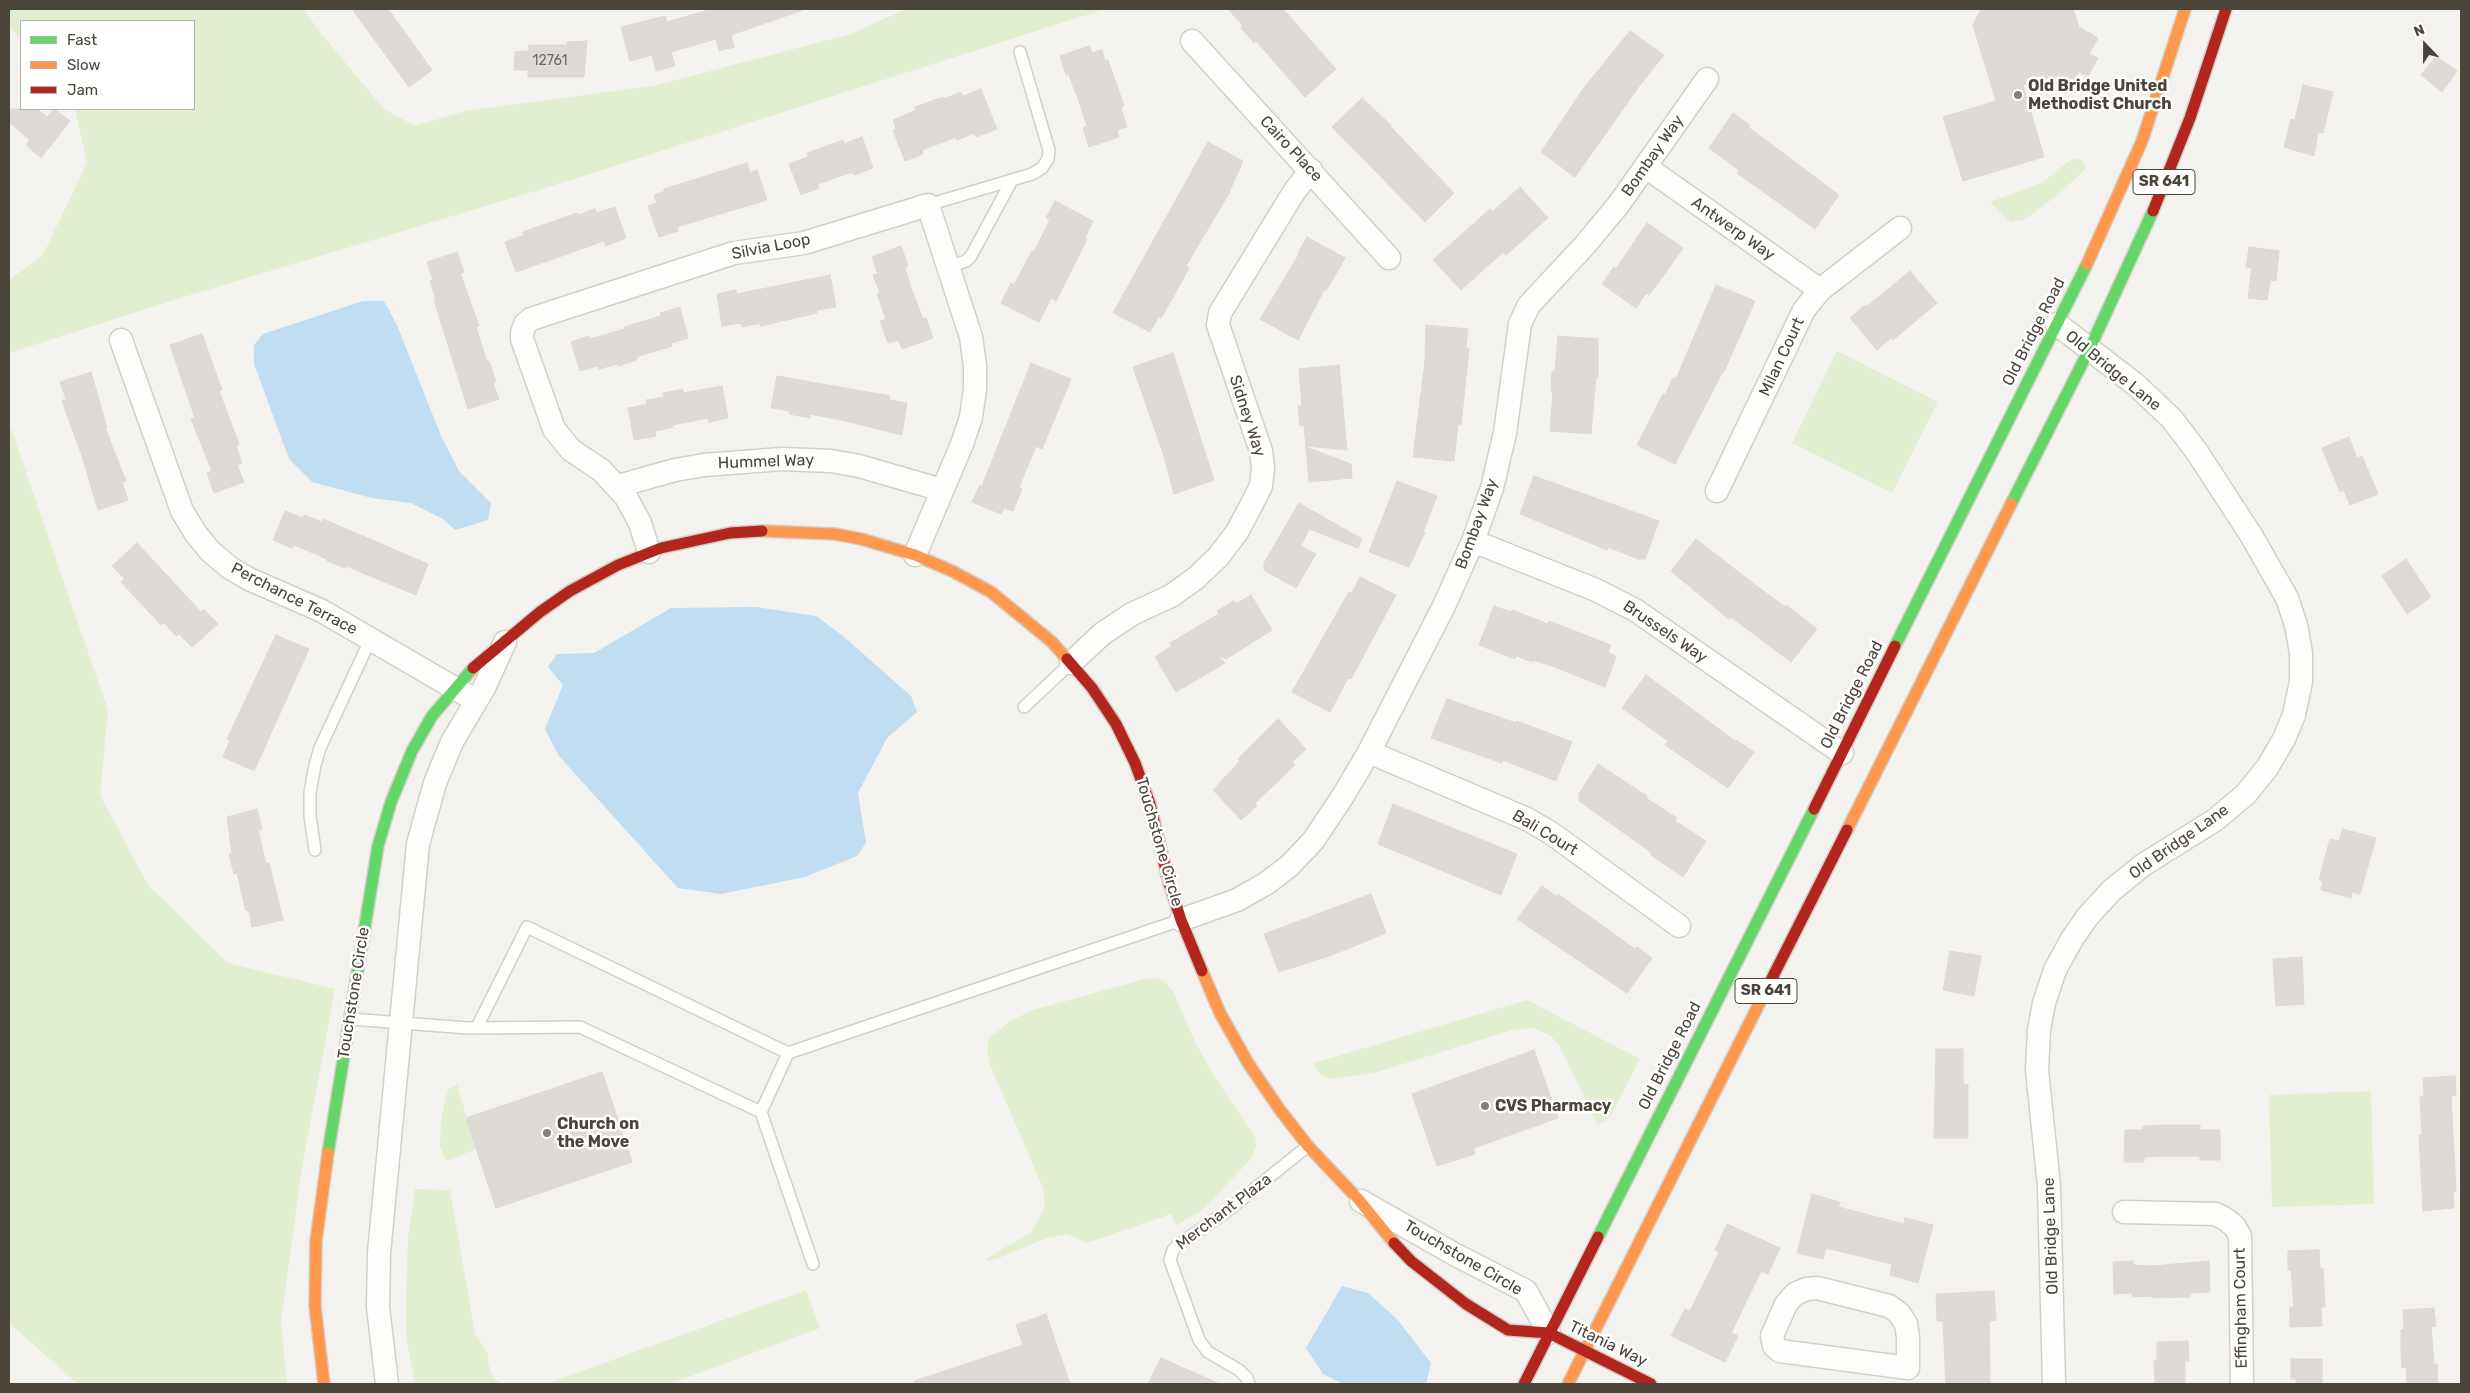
<!DOCTYPE html>
<html>
<head>
<meta charset="utf-8">
<style>
  body { margin:0 }
  #map { position:relative; width:2470px; height:1393px; overflow:hidden; background:#f4f2ee; font-family:Rubik,sans-serif }
  canvas { display:block }
  .frame { position:absolute; inset:0; border:10px solid #4b4439; pointer-events:none }
  .legend { position:absolute; left:20px; top:20px; width:175px; height:90px; box-sizing:border-box; background:#fff; border:1px solid #b7b4b0; margin:0; padding:6px 9px; list-style:none; font-size:15px; color:#4b4439 }
  .legend li { display:flex; align-items:center; gap:10px; height:25px }
  .legend b { width:25px; border:1px solid #b7b4b0 }
  .north { position:absolute; left:2400px; top:20px; width:50px; height:50px; -webkit-text-stroke:4px #fff; paint-order:stroke; rotate:338deg; font-size:14px; font-weight:700; line-height:20px; text-align:center; color:#4b4439 }
  .north::after { content:''; display:block; margin:auto; width:18px; height:22px; background:#4b4439; clip-path:polygon(50% 0,100% 100%,50% 72%,0 100%) }
</style>
</head>
<body>
<div id="map">
<canvas width="2470" height="1393"></canvas>
<div class="frame"></div>
<ul class="legend">
<li><b style="height:6px;background:#63d668"></b>Fast</li>
<li><b style="height:6px;background:#ff974d"></b>Slow</li>
<li><b style="height:6px;background:#b3261e"></b>Jam</li>
</ul>
<div class="north">N</div>
</div>
<script>
const c = document.querySelector('canvas').getContext('2d');
c.lineJoin = 'round';
function fillPath(path, color) {
  c.fillStyle = color;
  c.fill(path, 'evenodd');
}
function poly(rows) {
  const path = new Path2D();
  for (const r of rows) {
    path.moveTo(r[0], r[1]);
    for (let i = 2; i < r.length; i += 2) path.lineTo(r[i], r[i + 1]);
  }
  return path;
}
function stroke(path, color, width, dash) {
  c.strokeStyle = color;
  c.lineWidth = width;
  c.lineCap = dash ? 'butt' : 'round';
  c.setLineDash(dash || []);
  c.stroke(path);
}
function write(font, color, halo, rows, align = 'center') {
  c.font = font + ' Rubik,sans-serif';
  c.lineWidth = 5;
  c.setLineDash([]);
  c.textBaseline = 'middle';
  c.strokeStyle = halo;
  c.fillStyle = color;
  for (const [text, x, y, turn = 0] of rows) {
    c.save();
    c.translate(x, y);
    c.rotate((+turn || 0) * Math.PI / 180);
    c.textAlign = isNaN(turn) ? turn : align;
    if (halo) c.strokeText(text, 0, 0);
    c.fillText(text, 0, 0);
    c.restore();
  }
}
fillPath(poly([
  [9,9,303,9,323,36,383,108,415,126,465,111,653,86,851,34,905,9,1105,9,549,187,177,299,9,353,9,280,43,255,87,163,75,109,194,109,194,21,21,21,21,39,9,27],
  [2077,158,2083,161,2086,168,2059,194,2024,220,2011,222,1990,202,2043,182,2069,161],
  [1837,351,1938,402,1892,493,1792,443],
  [9,423,108,710,100,795,148,885,228,963,335,989,302,1168,281,1321,287,1384,78,1384,9,1323],
  [1157,978,1165,981,1173,991,1195,1042,1213,1074,1255,1137,1256,1146,1250,1160,1203,1209,1176,1226,1171,1214,1087,1243,1067,1234,1047,1238,999,1258,989,1261,986,1259,1031,1232,1045,1208,1043,1188,990,1065,987,1051,989,1038,1012,1020,1033,1010,1145,979],
  [1527,1000,1640,1059,1612,1113,1605,1121,1598,1125,1560,1047,1551,1036,1532,1028,1512,1030,1374,1073,1330,1079,1321,1075,1315,1068,1314,1063],
  [457,1085,476,1149,446,1161,440,1146,441,1119,448,1089],
  [2371,1091,2374,1204,2272,1207,2269,1095],
  [415,1189,450,1190,475,1334,488,1353,488,1363,493,1377,502,1384,415,1384,406,1336,406,1296,408,1238],
  [806,1290,820,1328,683,1379,666,1384,546,1384]
]), '#e1eecf');
fillPath(poly([
  [363,301,384,301,397,325,441,436,459,471,491,503,488,520,455,530,443,519,411,503,372,498,312,482,289,459,254,364,254,345,263,334],
  [756,607,816,616,843,636,911,696,917,712,887,738,858,793,866,843,857,856,805,877,721,894,678,888,559,756,545,729,563,685,548,667,557,654,594,653,671,608],
  [1342,1286,1368,1293,1397,1319,1431,1363,1426,1384,1343,1384,1323,1374,1306,1348]
]), '#c0ddf1');
const building = poly([
  [352,9,388,9,432,70,409,87,352,9],
  [712,9,803,10,731,35,734,47,719,51,716,39,671,52,675,66,656,71,652,55,630,61,621,27,665,16,667,22,712,9],
  [1228,9,1283,9,1336,69,1305,97,1256,41,1254,43,1241,28,1243,26,1228,9],
  [1981,9,2073,9,2079,27,2098,38,2089,54,2098,58,2088,76,2079,72,2070,89,2047,78,2023,85,2044,157,1963,181,1943,117,1996,101,1973,25,1981,9],
  [1630,31,1664,55,1640,85,1575,177,1541,152,1583,89,1630,31],
  [587,41,584,77,528,77,528,70,514,70,515,52,528,51,529,45,567,45,567,42,587,41],
  [1089,46,1092,53,1102,50,1105,61,1108,60,1124,106,1121,108,1127,127,1117,130,1119,137,1089,147,1083,128,1087,126,1076,92,1075,92,1069,75,1066,75,1060,56,1089,46],
  [2436,56,2457,71,2442,92,2421,75,2436,56],
  [2303,85,2333,92,2323,133,2318,132,2314,156,2284,147,2291,119,2295,120,2303,85],
  [981,89,997,129,976,137,974,133,957,140,956,137,922,150,923,154,905,161,893,130,896,129,893,120,916,110,915,107,943,97,944,99,961,92,963,96,981,89],
  [1362,98,1391,125,1390,126,1454,193,1425,222,1332,127,1362,98],
  [9,109,37,109,47,117,54,109,70,121,41,158,26,145,30,140,9,122,9,109],
  [1733,113,1750,125,1748,127,1839,195,1815,229,1737,173,1739,170,1709,148,1733,113],
  [862,137,873,168,854,175,852,172,818,184,819,188,801,195,789,164,808,157,807,153,843,140,844,144,862,137],
  [1208,142,1243,161,1228,195,1186,266,1189,268,1171,301,1161,318,1159,316,1150,332,1113,313,1208,142],
  [747,163,750,173,757,170,767,200,677,227,678,231,659,237,648,206,657,203,654,195,665,191,664,189,747,163],
  [1520,187,1548,218,1506,255,1503,252,1461,290,1433,260,1490,209,1492,212,1520,187],
  [1055,201,1093,221,1085,238,1087,239,1056,301,1051,298,1039,322,1001,303,1011,283,1014,285,1032,251,1034,252,1050,220,1046,218,1055,201],
  [615,207,626,238,606,246,604,241,516,272,505,242,524,235,523,232,577,213,578,215,595,209,597,213,615,207],
  [1647,223,1683,248,1661,279,1649,295,1646,293,1636,308,1602,284,1614,267,1616,269,1647,223],
  [1307,237,1345,258,1326,291,1324,290,1298,340,1260,319,1299,254,1298,253,1307,237],
  [901,246,908,266,905,268,910,285,923,319,926,318,933,338,902,349,899,340,888,343,880,321,886,319,877,294,880,293,873,275,878,274,872,257,901,246],
  [2249,247,2279,251,2276,281,2270,280,2267,300,2248,298,2252,268,2246,268,2249,247],
  [457,252,464,272,460,273,479,326,476,327,487,362,489,361,496,382,493,383,499,399,468,409,434,300,436,299,430,281,433,280,427,262,457,252],
  [1910,271,1937,303,1893,340,1891,338,1877,350,1850,318,1865,305,1866,307,1910,271],
  [830,275,836,307,816,310,817,313,760,326,760,323,742,327,741,323,722,326,717,294,736,290,737,294,830,275],
  [1716,285,1755,301,1724,372,1723,371,1675,464,1637,445,1663,394,1665,395,1673,378,1676,379,1716,285],
  [680,307,688,338,671,343,672,346,636,357,637,360,618,366,617,364,599,369,598,366,580,371,571,342,589,336,590,339,625,329,624,327,661,316,660,313,680,307],
  [1426,325,1468,329,1466,348,1469,349,1461,425,1458,424,1454,461,1413,457,1425,362,1426,325],
  [202,334,222,390,219,391,239,444,236,446,242,463,237,465,244,482,214,493,207,473,212,471,191,419,195,418,170,345,202,334],
  [1558,336,1598,339,1598,377,1596,377,1591,434,1550,431,1553,391,1551,391,1552,372,1555,372,1558,336],
  [1173,353,1214,480,1174,494,1164,456,1133,367,1173,353],
  [1031,363,1071,379,1042,449,1036,446,1019,487,1022,489,1013,511,1004,508,1001,514,972,502,980,485,982,486,1031,363],
  [1339,365,1347,450,1306,446,1304,425,1300,426,1298,406,1302,406,1299,369,1339,365],
  [91,372,107,428,105,428,126,481,122,482,128,500,98,510,82,456,62,401,66,399,60,382,91,372],
  [777,376,890,396,889,400,907,403,902,435,846,421,810,414,810,418,789,414,790,411,771,408,777,376],
  [722,386,728,418,709,422,708,418,672,425,673,427,655,431,656,436,634,440,628,408,647,404,646,400,664,397,663,393,683,389,683,393,722,386],
  [2349,437,2357,458,2362,456,2378,494,2350,505,2344,490,2340,492,2322,448,2349,437],
  [1306,447,1351,464,1352,478,1309,482,1306,447],
  [1534,476,1659,521,1645,559,1638,559,1608,547,1607,550,1520,514,1534,476],
  [1397,481,1437,496,1423,532,1425,532,1409,567,1369,552,1397,481],
  [1299,503,1362,539,1358,548,1309,529,1301,546,1316,554,1296,588,1264,570,1264,563,1299,503],
  [285,511,303,518,304,515,322,522,323,519,428,564,416,595,346,566,345,568,327,561,327,559,294,545,292,548,273,540,285,511],
  [1696,539,1754,584,1785,607,1786,605,1817,629,1791,662,1731,617,1729,619,1671,571,1696,539],
  [137,543,201,612,204,610,218,624,192,647,179,634,176,636,163,622,161,625,121,582,125,579,112,566,137,543],
  [2406,559,2431,597,2407,614,2382,576,2406,559],
  [1360,577,1396,595,1351,679,1348,678,1330,712,1292,692,1349,592,1352,593,1360,577],
  [1251,595,1272,630,1226,659,1216,654,1225,663,1176,692,1155,657,1172,646,1170,643,1219,614,1217,611,1234,601,1236,604,1251,595],
  [1494,606,1511,612,1512,610,1548,624,1549,621,1611,645,1608,652,1616,657,1605,687,1552,666,1533,660,1532,662,1516,656,1515,659,1479,645,1494,606],
  [276,635,309,649,254,771,223,757,230,740,227,739,276,635],
  [1646,675,1735,741,1736,740,1754,752,1728,788,1665,745,1668,741,1622,708,1646,675],
  [1447,699,1516,723,1517,721,1572,742,1556,781,1503,760,1502,763,1431,738,1447,699],
  [1278,719,1306,749,1292,762,1295,765,1254,804,1257,806,1241,820,1213,790,1240,761,1238,759,1278,719],
  [1598,764,1647,796,1646,798,1677,818,1675,821,1706,841,1683,877,1651,855,1652,853,1579,801,1579,794,1598,764],
  [1393,804,1517,854,1501,895,1378,844,1393,804],
  [257,809,262,829,258,830,266,864,269,863,283,920,252,927,249,910,246,911,237,873,234,874,229,854,232,854,227,817,257,809],
  [2343,829,2376,838,2360,894,2352,892,2351,898,2321,890,2323,881,2319,880,2330,839,2339,841,2343,829],
  [1542,886,1556,896,1558,894,1635,949,1637,947,1652,958,1627,993,1517,919,1542,886],
  [1371,894,1386,933,1332,955,1279,972,1264,934,1371,894],
  [1950,951,1981,956,1974,996,1943,990,1950,951],
  [2302,957,2304,1004,2276,1006,2273,959,2302,957],
  [1936,1049,1963,1049,1963,1084,1968,1085,1968,1138,1934,1138,1936,1049],
  [1534,1050,1558,1118,1474,1148,1475,1154,1437,1166,1412,1094,1534,1050],
  [602,1072,632,1162,496,1208,466,1118,602,1072],
  [2455,1076,2456,1095,2451,1096,2456,1191,2453,1191,2454,1208,2423,1211,2419,1135,2422,1135,2420,1097,2424,1097,2423,1078,2455,1076],
  [2162,1125,2200,1125,2200,1130,2220,1130,2220,1160,2200,1160,2200,1156,2162,1156,2144,1157,2144,1162,2124,1162,2125,1130,2143,1130,2143,1126,2162,1125],
  [1812,1194,1840,1202,1838,1207,1904,1224,1905,1218,1933,1225,1918,1283,1890,1275,1892,1264,1826,1248,1823,1259,1797,1253,1812,1194],
  [1727,1224,1780,1248,1768,1274,1761,1271,1731,1333,1738,1336,1725,1362,1671,1336,1685,1309,1690,1311,1704,1283,1719,1252,1715,1250,1727,1224],
  [2319,1250,2320,1269,2323,1269,2325,1307,2321,1307,2322,1326,2290,1327,2290,1307,2294,1307,2291,1270,2288,1270,2288,1251,2319,1250],
  [2133,1261,2133,1265,2152,1266,2209,1261,2210,1292,2190,1293,2190,1297,2152,1298,2152,1296,2132,1297,2133,1293,2114,1294,2113,1262,2133,1261],
  [1994,1291,1996,1320,1989,1321,1990,1384,1946,1384,1943,1321,1937,1321,1936,1294,1994,1291],
  [2434,1308,2436,1326,2431,1327,2434,1364,2437,1364,2438,1384,2407,1384,2406,1367,2402,1368,2401,1348,2401,1330,2404,1329,2403,1310,2434,1308],
  [1046,1314,1070,1384,914,1384,914,1381,1023,1345,1016,1325,1046,1314],
  [2188,1341,2189,1361,2185,1361,2185,1384,2155,1384,2154,1360,2157,1360,2157,1342,2188,1341],
  [1161,1358,1220,1384,1148,1384,1161,1358],
  [2291,1359,2322,1359,2322,1384,2296,1384,2296,1379,2291,1379,2291,1359]
]);
fillPath(building, '#dedbd6');
stroke(building, '#dcd9d4', 1);
const lane = poly([
  [928,205,1032,174,1042,168,1048,159,1049,150,1020,52],
  [948,267,966,261,971,256,1012,180],
  [1024,707,1071,663],
  [315,850,310,816,310,793,315,765,320,748,371,638],
  [350,1019,468,1028,580,1027,761,1112,788,1053,1181,920],
  [477,1027,527,927,788,1053],
  [761,1112,813,1264],
  [1249,1384,1247,1378,1239,1370,1208,1352,1199,1340,1170,1260,1173,1250,1178,1245,1227,1211,1308,1146]
]);
const street = poly([
  [1192,41,1389,258],
  [1646,167,1820,290],
  [121,340,182,511,196,534,210,551,230,568,249,579,322,611,468,696],
  [618,486,675,470,704,465,782,459,831,461,859,466,942,490],
  [1717,491,1804,310,1820,290,1900,228],
  [1473,541,1596,590,1635,610,1842,753],
  [649,552,640,523,626,497,601,470,571,450,554,429,522,339,522,333,525,324,531,319,734,253,804,243,928,205,971,337,975,366,975,389,971,417,962,444,915,555],
  [1071,663,1102,634,1132,614,1171,596,1196,578,1218,557,1237,532,1253,502,1261,486,1263,468,1261,451,1218,325,1220,313,1294,192,1311,170],
  [1369,752,1527,819,1551,833,1679,926],
  [1181,920,1237,900,1267,883,1289,866,1313,841,1343,796,1369,752,1444,606,1473,541,1492,488,1505,433,1520,324,1529,305,1585,245,1619,204,1707,79],
  [1361,1201,1454,1254,1526,1291,1549,1333],
  [2124,1212,2216,1214,2227,1220,2235,1227,2240,1236,2242,1384],
  [1817,1288,1889,1306,1899,1313,1906,1324,1908,1337,1908,1368,1780,1351,1774,1346,1772,1336,1786,1304,1795,1294,1806,1289,1817,1288],
  [387,1384,378,1307,379,1253,418,844,435,783,452,742,484,688,505,642],
  [2054,1384,2049,1186,2037,1070,2039,1030,2044,1003,2055,970,2072,939,2088,916,2112,890,2143,865,2215,820,2246,794,2267,768,2284,739,2294,715,2301,682,2301,653,2296,625,2287,598,2251,535,2197,452,2172,419,2136,385,2057,324]
]);
const fast = poly([
  [2011,504,2089,350,2153,211],
  [1895,646,2087,264],
  [328,1153,378,846,391,802,412,751,432,716,473,668],
  [1598,1237,1814,809]
]);
const slow = poly([
  [2087,264,2142,141,2185,9],
  [762,531,835,534,861,539,915,555,952,571,991,592,1052,642,1067,659],
  [1847,830,2011,504],
  [1202,971,1220,1013,1248,1063,1280,1110,1308,1146,1359,1200,1394,1243],
  [324,1384,315,1306,316,1241,328,1153],
  [1568,1384,1763,996]
]);
const jam = poly([
  [2153,211,2190,118,2226,9],
  [1067,659,1092,688,1116,724,1135,763,1150,804,1169,883,1181,920,1202,971],
  [473,668,540,612,570,591,618,565,661,548,730,533,762,531],
  [1814,809,1895,646],
  [1763,996,1847,830],
  [1394,1243,1411,1261,1466,1304,1508,1330,1549,1333,1651,1384],
  [1524,1384,1598,1237]
]);
stroke(lane, '#d2d0cb', 14);
stroke(street, '#d2d0cb', 25);
stroke(fast, '#d3cfc5', 14);
stroke(slow, '#d3cfc5', 14);
stroke(jam, '#d3cfc5', 14);
stroke(lane, '#fdfdfc', 11);
stroke(street, '#fdfdfc', 22);
stroke(fast, '#63d668', 11);
stroke(slow, '#ff974d', 11);
stroke(jam, '#b3261e', 11);
for (const [x, y, r, color] of [
  [2018,95,5,"#868178"],
  [1485,1106,5,"#868178"],
  [547,1133,5,"#868178"]
]) {
  const dot = new Path2D();
  dot.arc(x, y, r, 0, 2 * Math.PI);
  c.fillStyle = color;
  c.fill(dot);
  stroke(dot, '#fff', 2);
}
write('14px', '#706a61', null, [
  ["12761",550,61]
]);
for (const [x, y, w] of [
  [2164,182,62],
  [1766,991,62]
]) {
  const box = new Path2D();
  box.roundRect(x - w / 2, y - 12.5, w, 25, 4);
  c.fillStyle = '#fff';
  c.fill(box);
  stroke(box, '#4b4439', 1);
}
write('bold 15px', '#4b4439', null, [
  ["SR 641",2164,182],
  ["SR 641",1766,991]
]);
write('bold 16px', '#4b4439', '#fff', [
  ["Old Bridge United",2028,86],
  ["Methodist Church",2028,104],
  ["CVS Pharmacy",1495,1106],
  ["Church on",557,1124],
  ["the Move",557,1142]
], 'left');
write('16px', '#4b4439', '#fff', [
  ["Cairo Place",1291,149,47],
  ["Bombay Way",1653,156,-55],
  ["Antwerp Way",1733,229,35],
  ["Silvia Loop",771,247,-11],
  ["Old Bridge Road",2034,332,-63],
  ["Milan Court",1782,357,-65],
  ["Old Bridge Lane",2113,371,39],
  ["Sidney Way",1247,416,72],
  ["Hummel Way",766,462,-2],
  ["Bombay Way",1477,524,-70],
  ["Perchance Terrace",294,599,27],
  ["Brussels Way",1665,632,34],
  ["Old Bridge Road",1852,695,-63],
  ["Bali Court",1545,833,31],
  ["Touchstone Circle",1159,842,74],
  ["Old Bridge Lane",2179,842,-35],
  ["Touchstone Circle",354,993,-81],
  ["Old Bridge Road",1670,1056,-63],
  ["Merchant Plaza",1224,1212,-37],
  ["Old Bridge Lane",2051,1236,-92],
  ["Touchstone Circle",1463,1258,30],
  ["Effingham Court",2241,1308,-91],
  ["Titania Way",1608,1344,26]
]);
</script>
</body>
</html>
